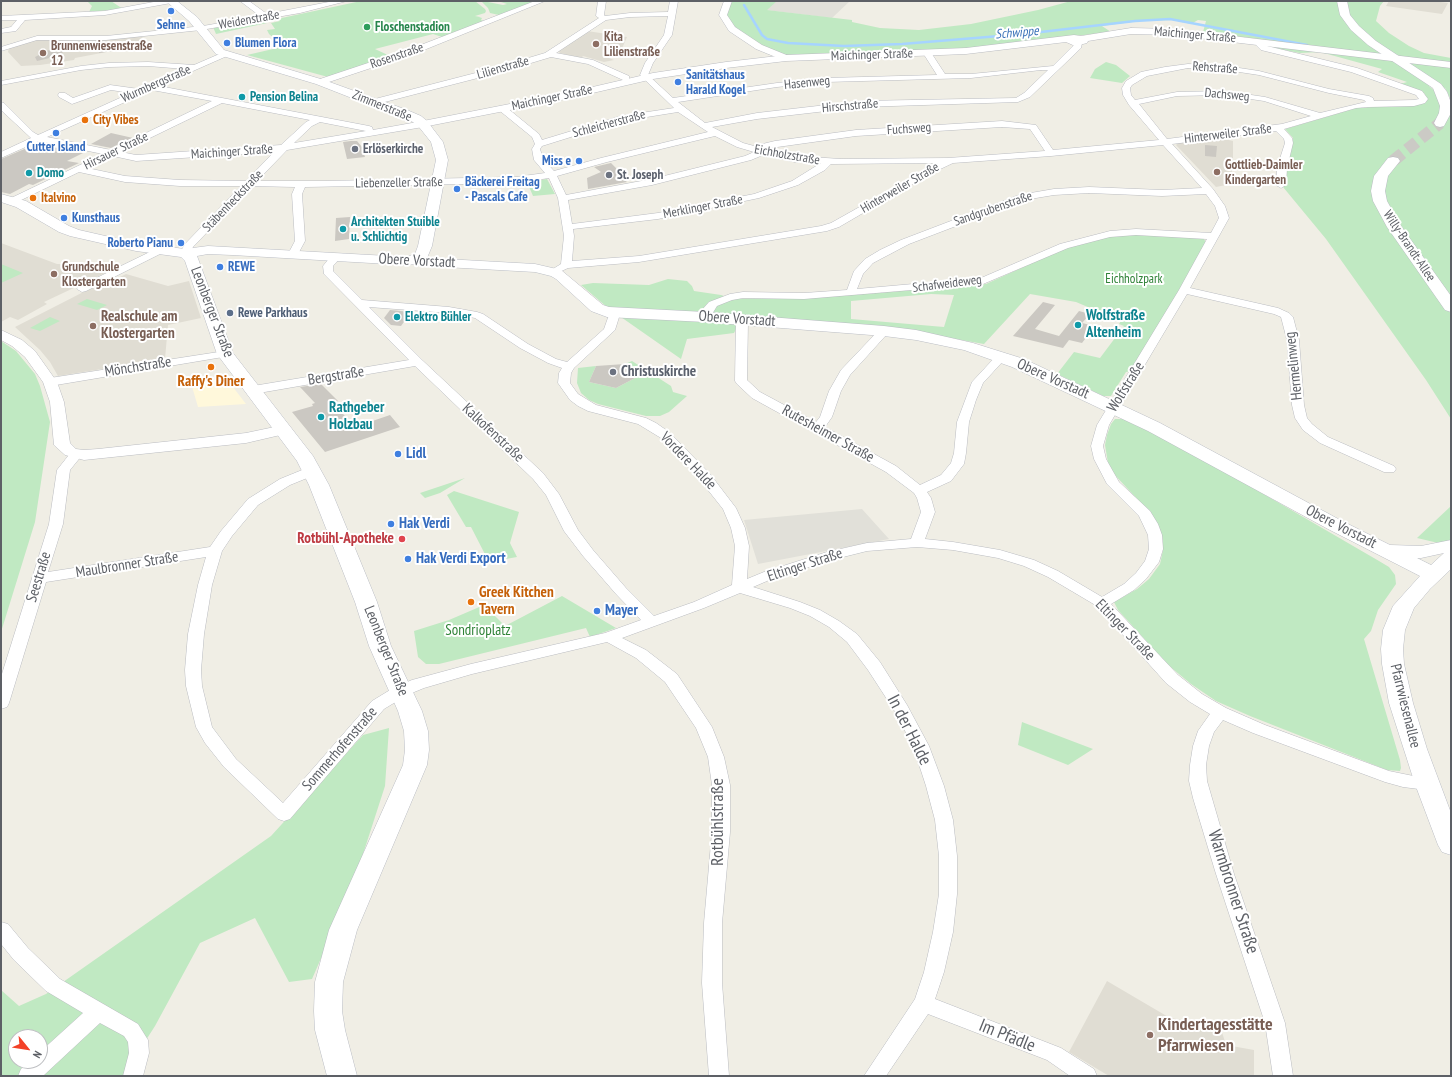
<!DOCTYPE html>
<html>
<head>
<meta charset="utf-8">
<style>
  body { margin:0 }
  #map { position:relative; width:1452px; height:1077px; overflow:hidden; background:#f0eee5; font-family:"PT Sans Narrow",sans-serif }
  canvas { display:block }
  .frame { position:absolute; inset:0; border:2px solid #5d6066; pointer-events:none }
  .north { position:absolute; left:8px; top:1029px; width:40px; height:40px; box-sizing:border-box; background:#fff; border:1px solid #bebfc2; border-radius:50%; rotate:120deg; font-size:11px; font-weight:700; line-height:16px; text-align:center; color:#5d6066 }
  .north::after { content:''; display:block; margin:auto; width:14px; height:18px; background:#f34128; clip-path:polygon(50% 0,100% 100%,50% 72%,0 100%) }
</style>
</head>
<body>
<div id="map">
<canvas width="1452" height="1077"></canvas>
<div class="frame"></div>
<div class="north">N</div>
</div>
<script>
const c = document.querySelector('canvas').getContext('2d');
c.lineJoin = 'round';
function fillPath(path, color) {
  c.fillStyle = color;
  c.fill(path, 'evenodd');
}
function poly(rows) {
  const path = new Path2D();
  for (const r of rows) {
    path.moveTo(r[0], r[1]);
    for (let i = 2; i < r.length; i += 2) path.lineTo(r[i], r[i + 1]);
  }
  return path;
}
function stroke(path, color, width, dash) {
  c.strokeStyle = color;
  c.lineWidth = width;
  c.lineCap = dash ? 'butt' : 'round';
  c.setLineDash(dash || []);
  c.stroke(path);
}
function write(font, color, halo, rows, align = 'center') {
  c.font = font + ' "PT Sans Narrow",sans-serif';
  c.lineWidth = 4;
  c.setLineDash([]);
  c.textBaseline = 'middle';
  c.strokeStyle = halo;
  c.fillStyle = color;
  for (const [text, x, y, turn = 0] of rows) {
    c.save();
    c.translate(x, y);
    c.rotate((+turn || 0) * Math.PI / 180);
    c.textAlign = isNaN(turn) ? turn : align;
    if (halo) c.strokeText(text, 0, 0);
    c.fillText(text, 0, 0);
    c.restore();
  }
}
fillPath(poly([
  [226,378,246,404,198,407,191,383]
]), '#fff8db');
fillPath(poly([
  [776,1,850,1,832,18,766,10],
  [862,509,889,539,758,564,744,520]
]), '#e1e0d9');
fillPath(poly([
  [1389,1,1433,1,1448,3,1442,14,1386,6],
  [587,31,627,37,620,53,615,53,609,58,614,60,604,62,583,56,581,58,560,53,558,51],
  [142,36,144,44,116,47,116,50,112,51,75,58,74,60,40,65,21,66,8,52,9,48,41,38,54,40,82,41],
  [1216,137,1233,141,1233,160,1231,184,1216,187,1176,145,1178,143],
  [1,243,57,264,105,265,116,268,44,302,47,304,18,320,10,317,1,322],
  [126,274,168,286,189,281,201,318,168,325,165,359,58,376,50,362,40,350,15,327,101,283,104,285],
  [1107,981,1170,1018,1220,1026,1226,1045,1254,1050,1254,1076,1109,1076,1069,1052]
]), '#e0ddd3');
fillPath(poly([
  [87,1,111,1,123,9,89,12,92,6],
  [361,1,475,1,485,9,486,11,485,13,475,16,480,17,479,17,482,18,481,20,484,21,445,38,433,34,375,49,392,57,328,77,247,55,286,46,279,43,269,34,267,30,275,29,271,23,280,21,277,19],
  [483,1,503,5,507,4,498,1,537,1,499,15,490,13,488,8,482,2],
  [730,1,777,1,767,10,852,20,852,22,880,28,919,30,971,24,1038,10,1071,1,1384,1,1380,6,1376,21,1389,33,1409,46,1424,53,1451,58,1451,100,1445,88,1429,86,1451,105,1451,419,1426,380,1326,239,1283,187,1293,138,1285,129,1356,108,1422,104,1425,101,1425,94,1420,91,1400,84,1407,82,1378,72,1382,69,1320,52,1300,53,1273,48,1280,42,1203,32,1206,21,1198,20,1191,24,1173,20,1139,21,1102,26,1111,32,960,49,796,56,785,55,762,47,736,30,726,15],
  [260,19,267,23,216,34,213,27],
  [1106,62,1116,65,1130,76,1122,83,1090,78,1095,69],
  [547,179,555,194,533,196,527,182],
  [1152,234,1202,236,1207,244,1131,371,1126,372,1111,396,1103,396,1057,374,1074,352,1100,358,1124,326,1119,324,1121,321,1076,302,1030,294,984,344,915,332,743,316,734,333,687,339,681,359,608,308,581,285,593,283,649,285,668,279,687,281,692,286,694,291,721,295,733,299,850,295,986,284,1063,249,1110,236],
  [931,294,954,295,944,327,851,319,851,301],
  [1,264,23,273,1,283],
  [87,299,107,305,97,310,77,304],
  [50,317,60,321,40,331,30,328],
  [1,341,16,351,35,374,40,386,50,422,35,522,1,632],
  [632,361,671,386,673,392,687,396,669,412,660,416,646,416,598,404,589,400,581,393,577,383,578,368,596,366,589,382,616,388,637,377,625,364],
  [1115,419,1126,419,1193,453,1379,561,1389,567,1395,575,1396,584,1378,610,1371,631,1364,639,1400,760,1401,768,1400,771,1387,770,1250,716,1216,701,1191,684,1168,665,1118,610,1114,602,1137,589,1149,579,1160,564,1163,550,1162,536,1152,515,1113,473,1108,463,1105,445,1107,435,1111,424],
  [465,478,440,493,425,498,420,493],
  [454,491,519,512,510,543,517,557,489,562,471,527,466,527,447,495],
  [1451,506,1451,546,1417,538],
  [562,596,616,628,590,637,586,628,439,664,426,664,418,657,414,631,449,620,484,605,505,626],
  [1022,722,1093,749,1068,765,1018,745],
  [389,728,385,786,353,885,312,979,289,982,255,918,200,943,155,1026,123,1076,1,1076,1,990,19,1006,46,994,271,836,363,735],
  [16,1037,40,1037,40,1061,16,1061]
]), '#c0e9c2');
stroke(poly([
  [744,5,762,35,767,39,788,43,844,46,902,44,1024,34,1135,21,1170,19,1307,45]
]), '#a6d4ff', 2.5);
fillPath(poly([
  [65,42,62,55,37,61,35,57],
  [109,42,112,51,99,53,97,43],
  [111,133,133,138,111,148,91,144],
  [351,141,357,141,367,153,364,154,365,157,347,159,343,142],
  [36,144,83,153,67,161,79,163,33,185,29,184,10,194,1,192,1,159],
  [1205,145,1217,146,1216,157,1205,156],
  [611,163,625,177,622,178,627,182,588,189,587,178,601,172,594,167],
  [350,217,349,239,335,241,336,218],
  [1043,302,1055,305,1035,329,1059,336,1079,311,1090,314,1082,323,1095,326,1082,343,1069,340,1063,348,1013,336],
  [390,310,411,312,401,326,391,325,384,318],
  [625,364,637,377,616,388,589,382,596,366],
  [321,384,338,401,333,403,355,427,390,415,400,427,325,452,292,412,313,406,312,404,315,403,300,387]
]), '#cbc8c2');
stroke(poly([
  [1393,161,1440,123]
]), '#cbcac5', 12, [12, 6]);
const minor = poly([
  [159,1,175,1,171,3,105,15,25,20,16,31,1,33,1,29,11,27,17,20,1,20,1,16,105,11,159,1],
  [240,1,249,1,267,14,334,1,347,1,300,13,201,30,106,40,37,40,1,51,1,47,37,36,106,36,203,26,260,16,240,1],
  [535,1,545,1,419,52,323,84,320,84,316,82,317,80,413,48,535,1],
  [598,1,606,1,604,15,605,16,630,13,668,12,670,1,678,1,672,35,653,63,648,75,673,98,777,83,826,78,937,75,923,53,927,51,930,51,945,74,971,74,1053,66,1074,45,1075,41,1078,41,1082,43,1081,48,1030,97,1018,102,861,107,757,119,712,127,743,143,754,146,775,141,856,130,1002,121,1036,125,1053,150,1159,140,1129,105,1123,95,1122,88,1126,81,1141,72,1165,67,1188,64,1226,66,1259,71,1329,89,1369,96,1373,98,1374,101,1414,100,1419,99,1416,95,1351,72,1261,50,1256,45,1258,40,1264,40,1264,44,1267,46,1357,68,1422,91,1428,99,1425,103,1414,106,1368,107,1356,108,1284,129,1292,138,1293,143,1287,168,1286,185,1281,188,1276,185,1277,168,1285,143,1284,139,1276,131,1172,144,1213,189,1225,206,1229,218,1190,288,1278,308,1289,313,1293,317,1299,340,1304,405,1307,418,1312,424,1328,437,1394,466,1396,469,1394,472,1384,472,1320,443,1303,430,1295,418,1292,405,1287,340,1281,317,1274,314,1187,294,1109,425,1103,446,1106,459,1119,482,1150,511,1158,524,1162,535,1163,549,1159,562,1146,579,1134,590,1111,604,1178,675,1202,694,1226,708,1265,725,1389,771,1433,780,1436,784,1433,788,1427,790,1403,787,1385,782,1253,733,1223,720,1214,732,1209,746,1206,765,1207,781,1234,874,1285,1023,1293,1076,1273,1076,1265,1023,1216,874,1193,798,1189,781,1190,765,1193,746,1198,731,1210,714,1190,702,1166,683,1097,606,1048,577,1024,566,998,558,953,550,917,547,867,551,831,560,774,578,753,587,800,602,820,610,839,621,857,634,880,662,907,705,929,746,944,786,953,820,957,856,957,894,953,932,944,972,935,999,1061,1048,1094,1069,1097,1076,1070,1076,1047,1060,928,1014,886,1076,864,1076,915,999,924,972,933,932,939,894,939,856,935,820,926,786,913,746,894,710,868,670,847,642,829,627,810,616,790,608,740,593,704,608,622,638,646,650,677,674,712,727,724,757,730,785,730,832,722,923,722,983,729,1076,709,1076,702,983,704,923,712,832,712,785,708,757,696,728,665,682,636,658,607,642,472,674,424,688,407,695,384,709,290,819,284,821,278,819,224,767,205,743,196,727,186,686,185,670,188,634,198,585,206,557,46,582,9,703,7,707,1,709,1,677,49,524,57,470,72,451,77,450,82,451,83,454,70,470,63,524,48,572,210,547,221,531,248,499,280,479,307,468,317,468,319,471,317,474,290,485,258,505,232,536,222,551,212,585,204,634,201,670,202,686,212,727,236,759,283,803,372,701,395,687,412,680,471,664,605,633,641,620,616,594,583,556,564,531,546,495,533,479,415,366,253,394,249,393,247,390,249,387,253,386,409,360,324,274,323,266,332,255,336,254,341,257,333,266,333,271,362,300,449,307,477,312,483,314,528,344,556,359,567,362,604,329,610,312,618,312,620,314,615,330,574,368,571,373,570,383,578,394,596,405,646,418,656,423,669,432,710,474,736,508,745,528,749,546,747,579,764,572,827,552,867,543,911,539,921,512,917,498,914,493,886,472,752,398,737,384,735,381,736,320,738,318,746,318,748,320,747,380,760,392,816,422,820,417,829,391,841,370,880,329,888,329,890,331,888,333,850,375,841,391,832,417,825,427,896,466,920,485,941,475,951,463,954,453,957,422,972,382,997,355,1005,355,1007,357,1005,359,983,383,976,400,969,422,966,453,964,464,951,481,927,492,931,498,935,512,925,539,953,542,1000,550,1034,560,1058,571,1102,597,1124,584,1136,573,1145,561,1149,549,1148,535,1139,516,1107,484,1094,459,1091,446,1097,425,1179,290,1207,239,1136,235,1110,237,1068,248,983,284,804,299,743,298,732,300,717,306,709,319,705,320,699,317,701,311,709,302,730,294,743,292,804,293,847,290,854,271,865,259,880,250,901,240,1019,195,1054,189,1089,187,1162,190,1202,188,1163,145,1051,156,953,163,930,174,839,227,827,231,639,262,568,268,553,275,548,272,561,264,564,236,558,198,549,178,516,183,305,187,302,194,305,241,297,256,293,257,288,254,295,241,292,194,295,187,251,186,193,247,189,255,185,256,180,253,185,244,241,186,180,186,125,182,79,172,15,203,9,203,7,201,9,199,103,154,39,141,1,158,1,152,31,138,1,110,1,102,4,103,33,132,38,135,131,93,111,90,72,104,59,97,58,95,59,93,65,93,73,98,110,85,139,89,185,69,148,66,109,67,81,70,1,85,1,81,81,66,109,63,148,62,194,65,224,52,227,52,227,56,159,86,369,126,372,127,373,130,423,121,427,124,423,127,287,150,257,181,325,181,516,177,545,173,534,160,532,149,535,144,532,137,500,111,499,109,500,107,506,107,539,134,542,140,621,116,674,108,640,75,645,63,664,35,668,16,630,17,606,20,556,53,593,60,629,76,629,80,623,80,588,64,551,57,501,72,377,104,371,104,370,102,371,100,495,68,545,53,599,18,596,16,598,1],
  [1188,68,1226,70,1259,75,1329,93,1364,100,1366,102,1320,113,1265,97,1224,91,1177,92,1135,100,1131,95,1130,88,1132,85,1147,76,1188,68],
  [1041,70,1048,70,1024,93,1016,98,861,101,757,113,705,123,678,102,777,87,826,82,971,78,1041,70],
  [152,90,212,101,111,150,47,137,152,90],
  [1224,95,1264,101,1311,116,1282,124,1167,139,1139,104,1177,96,1224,95],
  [222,103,310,120,306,122,281,145,136,155,121,152,222,103],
  [678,112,708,132,601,158,554,171,543,159,540,149,542,146,622,121,678,112],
  [320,122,366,131,294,143,312,126,320,122],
  [1002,127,1030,129,1045,151,948,158,841,159,795,156,763,149,856,136,1002,127],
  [715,136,737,147,754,152,745,156,652,179,566,195,557,176,607,162,715,136],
  [274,152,246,181,180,180,125,176,87,168,113,156,136,161,274,152],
  [763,155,795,162,821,163,792,181,754,194,658,213,572,224,568,200,652,185,751,160,763,155],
  [938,163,831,223,821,226,639,256,572,261,574,236,573,229,658,219,759,198,798,185,825,170,831,164,938,163],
  [1089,193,1162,196,1206,194,1215,206,1219,218,1211,233,1136,229,1110,231,1060,244,981,278,857,289,863,274,873,263,909,244,1024,200,1054,195,1089,193],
  [369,307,449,313,475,318,520,348,548,363,562,368,559,373,558,383,570,400,578,406,588,411,638,424,661,438,700,480,723,509,731,528,735,546,732,585,694,602,654,616,626,588,593,550,578,530,559,494,543,473,422,360,369,307],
  [724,1,732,1,727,15,735,27,762,45,789,56,789,60,783,60,756,49,729,31,719,15,724,1],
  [162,246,166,247,167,249,166,251,86,291,82,292,77,289,78,287,162,246],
  [225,351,229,352,231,354,229,356,50,386,46,385,44,382,46,379,50,378,225,351],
  [1,922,8,924,28,948,60,979,138,1024,148,1040,149,1053,143,1076,123,1076,129,1053,128,1042,124,1036,100,1023,43,1076,18,1076,21,1069,30,1061,40,1061,40,1052,83,1013,46,991,14,960,1,944,1,922]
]);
const tertiary = poly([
  [1131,28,1173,29,1451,62,1451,68,1173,35,1131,34,1088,41,1087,43,1075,46,1066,42,966,54,786,61,726,68,653,79,571,98,423,127,418,124,423,121,571,92,653,73,726,62,786,55,966,48,1074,35,1081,36,1131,28],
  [1,330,22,340,35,351,57,382,64,402,70,443,76,449,84,450,98,449,246,433,284,425,289,427,292,430,289,433,246,443,84,460,65,455,54,445,50,402,43,382,25,357,12,346,1,340,1,330]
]);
const secondary = poly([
  [166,1,177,1,197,17,224,50,324,80,407,110,421,116,427,121,443,142,448,160,432,246,427,258,535,264,561,270,603,305,609,307,705,312,884,326,916,330,973,343,1024,359,1160,423,1342,521,1390,545,1421,546,1451,540,1451,569,1430,589,1414,608,1405,630,1403,649,1404,664,1413,703,1427,749,1451,813,1451,855,1442,852,1438,845,1415,784,1389,703,1382,664,1381,649,1383,630,1393,606,1420,576,1328,529,1148,431,1012,367,964,350,916,340,884,336,705,322,607,317,591,311,556,279,551,276,535,272,427,266,416,264,406,265,232,255,208,254,197,256,233,353,313,456,329,485,377,602,391,646,422,711,428,731,429,750,427,765,357,930,343,982,342,1011,345,1030,357,1076,327,1076,315,1030,314,1011,315,982,329,930,403,765,405,750,404,731,398,711,369,646,355,602,309,485,297,461,217,354,185,261,181,257,136,251,70,236,59,232,16,207,1,202,1,194,26,201,69,226,79,230,136,243,185,249,208,246,406,257,415,254,418,246,436,160,431,142,419,127,413,122,316,84,216,54,189,21,166,1],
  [1444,553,1431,565,1417,558,1421,558,1444,553],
  [1337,1,1347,1,1350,15,1359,26,1376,41,1441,84,1447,92,1451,103,1451,113,1444,126,1440,127,1436,126,1434,123,1439,113,1440,106,1433,88,1368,45,1351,30,1340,15,1337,1],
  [1393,157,1398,158,1400,161,1388,176,1385,191,1387,201,1401,226,1451,296,1451,312,1445,310,1387,227,1373,201,1371,191,1374,176,1388,158,1393,157]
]);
stroke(minor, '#babcc1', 1);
stroke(tertiary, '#babcc1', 1);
stroke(secondary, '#babdc4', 1);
fillPath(minor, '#fff');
fillPath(tertiary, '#fff');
fillPath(secondary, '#fff');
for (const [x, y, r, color] of [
  [171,11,4,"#3f7fe0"],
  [367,27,4,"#2e9e5b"],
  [227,43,4,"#3f7fe0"],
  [596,44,4,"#8d6e63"],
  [43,53,4,"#8d6e63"],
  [678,82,4,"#3f7fe0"],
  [242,97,4,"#0f9aa8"],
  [85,120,4,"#e8710a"],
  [56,133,4,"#3f7fe0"],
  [355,149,4,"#6b7280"],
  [579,161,4,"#3f7fe0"],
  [1217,172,4,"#8d6e63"],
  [29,173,4,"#0f9aa8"],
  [609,175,4,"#6b7280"],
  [457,189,4,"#3f7fe0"],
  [33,198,4,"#e8710a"],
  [64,218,4,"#3f7fe0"],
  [343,229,4,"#0f9aa8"],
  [181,243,4,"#3f7fe0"],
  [220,267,4,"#3f7fe0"],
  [54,274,4,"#8d6e63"],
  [230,313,4,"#5c6f8a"],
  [397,317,4,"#0f9aa8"],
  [1078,325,4,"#0f9aa8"],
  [93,326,4,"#8d6e63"],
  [211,367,4,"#e8710a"],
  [613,372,4,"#6b7280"],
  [321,417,4,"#0f9aa8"],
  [398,454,4,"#3f7fe0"],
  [391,524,4,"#3f7fe0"],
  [402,539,4,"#e0444e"],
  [408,559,4,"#3f7fe0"],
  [471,602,4,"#e8710a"],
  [597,611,4,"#3f7fe0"],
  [1150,1035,4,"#8d6e63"]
]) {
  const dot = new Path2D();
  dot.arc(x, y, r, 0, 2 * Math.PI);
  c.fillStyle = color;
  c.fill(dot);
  stroke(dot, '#fff', 1.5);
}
write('13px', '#5d6066', '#fff', [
  ["Weidenstraße",249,20,-10],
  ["Maichinger Straße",1195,35,5],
  ["Maichinger Straße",872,55,-2],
  ["Rosenstraße",397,56,-19],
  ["Lilienstraße",503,68,-16],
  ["Rehstraße",1215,68,4],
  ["Hasenweg",807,83,-6],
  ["Wurmbergstraße",156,84,-24],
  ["Dachsweg",1227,95,5],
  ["Maichinger Straße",552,98,-12],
  ["Zimmerstraße",382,106,22],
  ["Hirschstraße",850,106,-5],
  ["Schleicherstraße",609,124,-15],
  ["Fuchsweg",909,129,-4],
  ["Hinterweiler Straße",1228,134,-7],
  ["Hirsauer Straße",116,151,-26],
  ["Maichinger Straße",232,152,-4],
  ["Eichholzstraße",787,155,10],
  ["Liebenzeller Straße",399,183,-1],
  ["Hinterweiler Straße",900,188,-30],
  ["Stäbenheckstraße",233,201,-46],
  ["Merklinger Straße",703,207,-11],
  ["Sandgrubenstraße",993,209,-19],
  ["Willy-Brandt-Allee",1409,246,56],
  ["Schafweideweg",947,284,-7]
]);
write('bold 13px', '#366cbe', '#fff', [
  ["Sehne",171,25,"center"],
  ["Blumen Flora",235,43],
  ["Sanitätshaus",686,75],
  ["Harald Kogel",686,90],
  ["Cutter Island",56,147,"center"],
  ["Miss e",571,161,"right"],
  ["Bäckerei Freitag",465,182],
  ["- Pascals Cafe",465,197],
  ["Kunsthaus",72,218],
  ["Roberto Pianu",173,243,"right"],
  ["REWE",228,267]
], 'left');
write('bold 13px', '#27864d', '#fff', [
  ["Floschenstadion",375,27]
], 'left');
write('italic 13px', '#3b72b8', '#fff', [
  ["Schwippe",1017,33,-5]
]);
write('bold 13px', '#785e54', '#fff', [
  ["Kita",604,37],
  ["Lilienstraße",604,52],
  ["Brunnenwiesenstraße",51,46],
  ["12",51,61],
  ["Gottlieb-Daimler",1225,165],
  ["Kindergarten",1225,180],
  ["Grundschule",62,267],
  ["Klostergarten",62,282]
], 'left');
write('bold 13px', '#0d838f', '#fff', [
  ["Pension Belina",250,97],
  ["Domo",37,173],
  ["Architekten Stuible",351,222],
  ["u. Schlichtig",351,237],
  ["Elektro Bühler",405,317]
], 'left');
write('bold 13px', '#c56008', '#fff', [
  ["City Vibes",93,120],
  ["Italvino",41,198]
], 'left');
write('bold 13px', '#5b616d', '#fff', [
  ["Erlöserkirche",363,149],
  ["St. Joseph",617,175]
], 'left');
write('13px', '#2f8237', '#fff', [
  ["Eichholzpark",1134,279]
]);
write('bold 13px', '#4e5e75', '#fff', [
  ["Rewe Parkhaus",238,313]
], 'left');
write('15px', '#5d6066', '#fff', [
  ["Obere Vorstadt",417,261,3],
  ["Leonberger Straße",212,312,69],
  ["Obere Vorstadt",737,319,4],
  ["Hermelinweg",1294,366,-96],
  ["Mönchstraße",138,367,-9],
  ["Bergstraße",336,376,-9],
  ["Obere Vorstadt",1053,379,24],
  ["Wolfstraße",1126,387,-58],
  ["Kalkofenstraße",493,433,43],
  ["Rutesheimer Straße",828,434,29],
  ["Vordere Halde",688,461,46],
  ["Obere Vorstadt",1341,527,27],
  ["Maulbronner Straße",127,565,-9],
  ["Eltinger Straße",805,565,-18],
  ["Seestraße",39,577,-73],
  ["Eltinger Straße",1125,630,46],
  ["Leonberger Straße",386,651,68],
  ["Pfarrwiesenallee",1405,706,76],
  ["Sommerhofenstraße",340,749,-49]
]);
write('bold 15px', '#0d838f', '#fff', [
  ["Wolfstraße",1086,316],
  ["Altenheim",1086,333],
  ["Rathgeber",329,408],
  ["Holzbau",329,425]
], 'left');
write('bold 15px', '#785e54', '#fff', [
  ["Realschule am",101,317],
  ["Klostergarten",101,334]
], 'left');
write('bold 15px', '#5b616d', '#fff', [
  ["Christuskirche",621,372]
], 'left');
write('bold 15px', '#c56008', '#fff', [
  ["Raffy's Diner",211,382],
  ["Greek Kitchen",479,593,"left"],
  ["Tavern",479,610,"left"]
]);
write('bold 15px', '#366cbe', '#fff', [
  ["Lidl",406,454],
  ["Hak Verdi",399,524],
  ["Hak Verdi Export",416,559],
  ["Mayer",605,611]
], 'left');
write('bold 15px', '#be3a42', '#fff', [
  ["Rotbühl-Apotheke",394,539]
], 'right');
write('15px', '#2f8237', '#fff', [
  ["Sondrioplatz",478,631]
]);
write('18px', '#5d6066', '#fff', [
  ["In der Halde",909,730,63],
  ["Rotbühlstraße",718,822,-90],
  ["Warmbronner Straße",1233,892,72],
  ["Im Pfädle",1007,1036,22]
]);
write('bold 18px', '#785e54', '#fff', [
  ["Kindertagesstätte",1158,1025],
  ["Pfarrwiesen",1158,1046]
], 'left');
</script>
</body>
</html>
